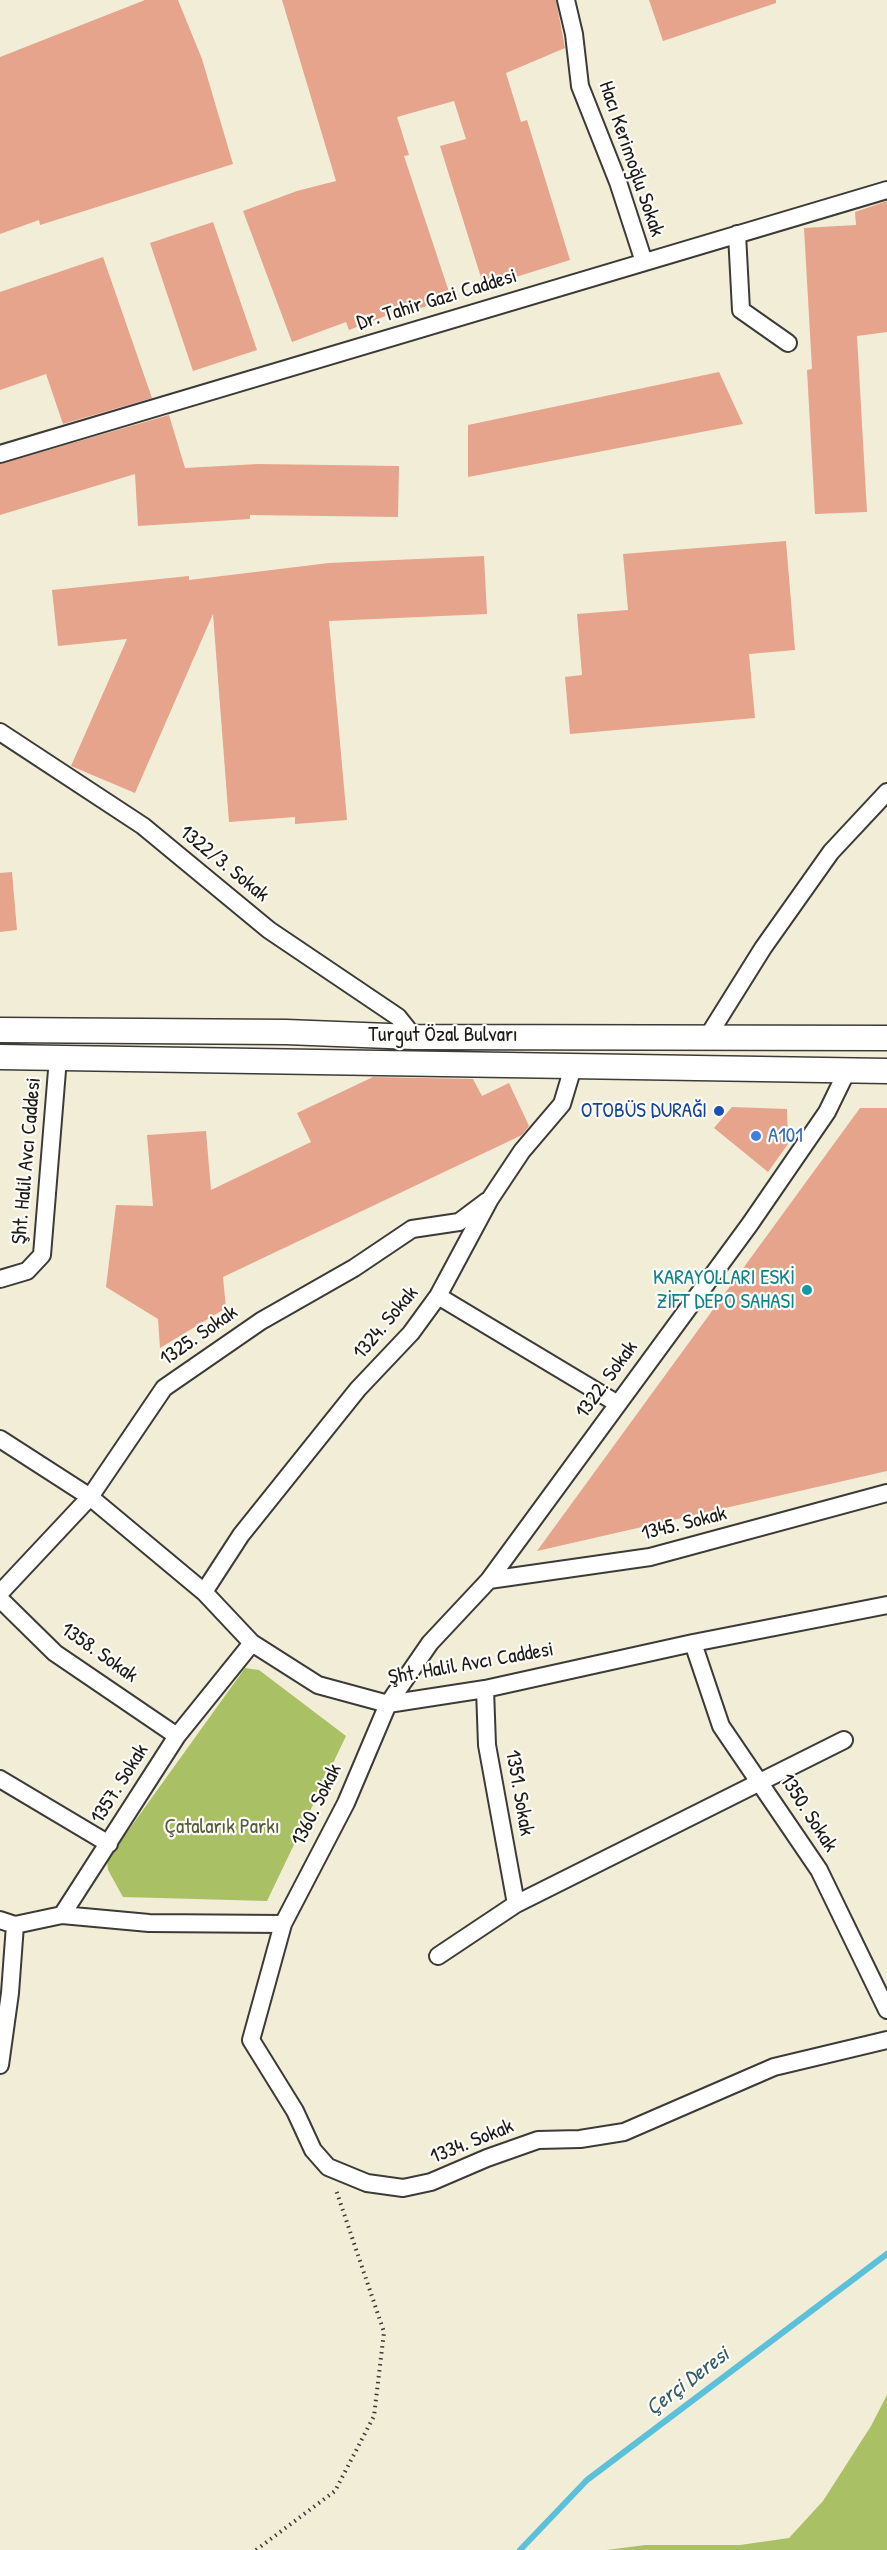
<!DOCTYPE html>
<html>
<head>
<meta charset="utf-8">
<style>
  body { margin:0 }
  canvas { display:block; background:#f1edd6 }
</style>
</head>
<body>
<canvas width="887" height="2550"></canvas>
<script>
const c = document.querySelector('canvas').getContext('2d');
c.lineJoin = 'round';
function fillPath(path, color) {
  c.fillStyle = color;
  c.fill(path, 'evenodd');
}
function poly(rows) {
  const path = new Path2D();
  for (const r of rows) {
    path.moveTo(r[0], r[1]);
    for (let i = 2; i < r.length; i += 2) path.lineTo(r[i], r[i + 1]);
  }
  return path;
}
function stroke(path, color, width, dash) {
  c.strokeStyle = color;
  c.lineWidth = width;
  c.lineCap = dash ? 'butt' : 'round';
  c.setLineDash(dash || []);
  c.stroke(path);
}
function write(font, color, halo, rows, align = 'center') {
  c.font = font + ' "Patrick Hand",sans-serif';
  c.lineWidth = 4.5;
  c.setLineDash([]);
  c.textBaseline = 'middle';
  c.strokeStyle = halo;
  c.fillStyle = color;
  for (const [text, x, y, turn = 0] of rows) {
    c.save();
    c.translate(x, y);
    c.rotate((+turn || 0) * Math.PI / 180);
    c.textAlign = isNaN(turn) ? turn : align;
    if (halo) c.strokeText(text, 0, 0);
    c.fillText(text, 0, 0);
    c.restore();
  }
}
fillPath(poly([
  [245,1668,259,1670,346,1736,267,1901,123,1897,108,1870,107,1860],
  [887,2395,887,2550,607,2550,645,2545,740,2545,789,2538,823,2501,871,2426]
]), '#a9c065');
stroke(poly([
  [520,2550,587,2480,887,2254]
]), '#5bc0d9', 6);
fillPath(poly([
  [145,0,178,0,202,59,233,164,40,225,39,220,0,234,0,57],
  [282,0,556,0,565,48,506,73,521,122,527,120,570,260,484,287,440,146,466,139,454,101,397,117,409,155,404,156,451,298,403,314,401,310,349,330,346,322,292,342,243,211,297,191,336,181],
  [649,0,776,0,776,3,663,41],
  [887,201,887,332,857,336,867,512,815,514,807,370,812,369,804,228,856,225,855,212],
  [213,222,257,350,193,371,150,243],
  [103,257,152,398,63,424,46,374,0,390,0,292],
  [719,372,743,424,468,477,468,425],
  [169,415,185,468,258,464,399,466,398,517,250,515,250,519,138,526,135,474,0,515,0,464],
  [786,541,795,650,749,654,755,718,570,734,565,677,582,675,577,614,628,610,623,554],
  [484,556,487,614,329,621,347,820,295,824,295,817,229,822,213,614,135,793,71,766,127,639,58,646,52,590,189,576,189,580,329,563],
  [12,872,17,930,0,932,0,873],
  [373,1077,473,1079,482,1096,509,1083,529,1126,522,1135,223,1277,226,1308,160,1348,158,1319,106,1287,116,1205,153,1206,147,1135,206,1131,211,1190,311,1142,297,1113],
  [732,1107,787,1109,788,1144,768,1172,714,1128],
  [860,1108,887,1108,887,1471,537,1551]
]), '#e6a48c');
const minor = poly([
  [566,0,574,34,580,86,618,182,644,262],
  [737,234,741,310,788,343],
  [0,454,887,190],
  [0,732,143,826,269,930,398,1017,414,1037],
  [708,1036,763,948,831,852,887,792],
  [847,1071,827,1112,750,1224,489,1580,430,1643,388,1704,346,1803,283,1924,251,2040,295,2111,313,2150,328,2167,367,2183,403,2188,431,2182,487,2158,538,2140,580,2139,624,2132,774,2067,887,2040],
  [0,1279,27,1271,42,1255,58,1058],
  [438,1296,618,1404],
  [0,1439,90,1497,204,1592,252,1643,318,1685,388,1704,485,1689,693,1643,887,1605],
  [489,1580,650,1557,887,1493],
  [204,1592,241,1535,358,1389,411,1333,438,1296,490,1199,522,1151,562,1104,574,1064],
  [0,1593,90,1497,164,1388,261,1321,354,1268,412,1229,459,1222,487,1201],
  [0,1599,55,1653,177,1736],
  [693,1643,721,1726,819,1870,887,2010],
  [485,1689,487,1745,516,1904],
  [0,1779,109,1844],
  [62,1915,149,1923,283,1924],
  [0,1920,15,1925,62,1915,177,1736,252,1643],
  [438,1956,516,1904,844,1740],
  [0,2065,10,1993,15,1925]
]);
const secondary = poly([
  [0,1030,286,1032,414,1037,887,1038],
  [0,1057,887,1071]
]);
stroke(minor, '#3c3b38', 20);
stroke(secondary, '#3c3b38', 27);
stroke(poly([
  [256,2550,335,2491,374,2416,384,2332,336,2190]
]), '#3c3b38', 4, [1.5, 4.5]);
stroke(minor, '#fff', 16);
stroke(secondary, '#fff', 24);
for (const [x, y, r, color] of [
  [719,1111,6,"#1a4fb4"],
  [756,1136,6,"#3f7fe0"],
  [807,1290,6,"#0f9aa8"]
]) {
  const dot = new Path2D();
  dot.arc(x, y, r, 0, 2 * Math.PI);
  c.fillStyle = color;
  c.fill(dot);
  stroke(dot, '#fdfcf7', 2);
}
write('21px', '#1c1c1c', '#fdfcf7', [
  ["Hacı Kerimoğlu Sokak",631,159,71],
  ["Dr. Tahir Gazi Caddesi",437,300,-17],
  ["1322/3. Sokak",224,864,39],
  ["Turgut Özal Bulvarı",443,1035],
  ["Şht. Halil Avcı Caddesi",27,1161,-85],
  ["1324. Sokak",386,1323,-50],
  ["1325. Sokak",199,1336,-35],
  ["1322. Sokak",607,1380,-54],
  ["1345. Sokak",684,1524,-14],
  ["1358. Sokak",99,1653,35],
  ["Şht. Halil Avcı Caddesi",471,1664,-10],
  ["1357. Sokak",120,1784,-58],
  ["1351. Sokak",519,1793,80],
  ["1360. Sokak",317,1805,-64],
  ["1350. Sokak",808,1813,57],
  ["1334. Sokak",472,2142,-22]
]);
write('21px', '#164399', '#fdfcf7', [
  ["OTOBÜS DURAĞI",707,1111]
], 'right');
write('21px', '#366cbe', '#fdfcf7', [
  ["A101",768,1136]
], 'left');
write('21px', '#0d838f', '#fdfcf7', [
  ["KARAYOLLARI ESKİ",795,1278],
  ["ZİFT DEPO SAHASI",795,1302]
], 'right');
write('21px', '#545e39', '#fdfcf7', [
  ["Çatalarık Parkı",222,1827]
]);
write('italic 22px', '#355e68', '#fdfcf7', [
  ["Çerçi Deresi",688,2382,-37]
]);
</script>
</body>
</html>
